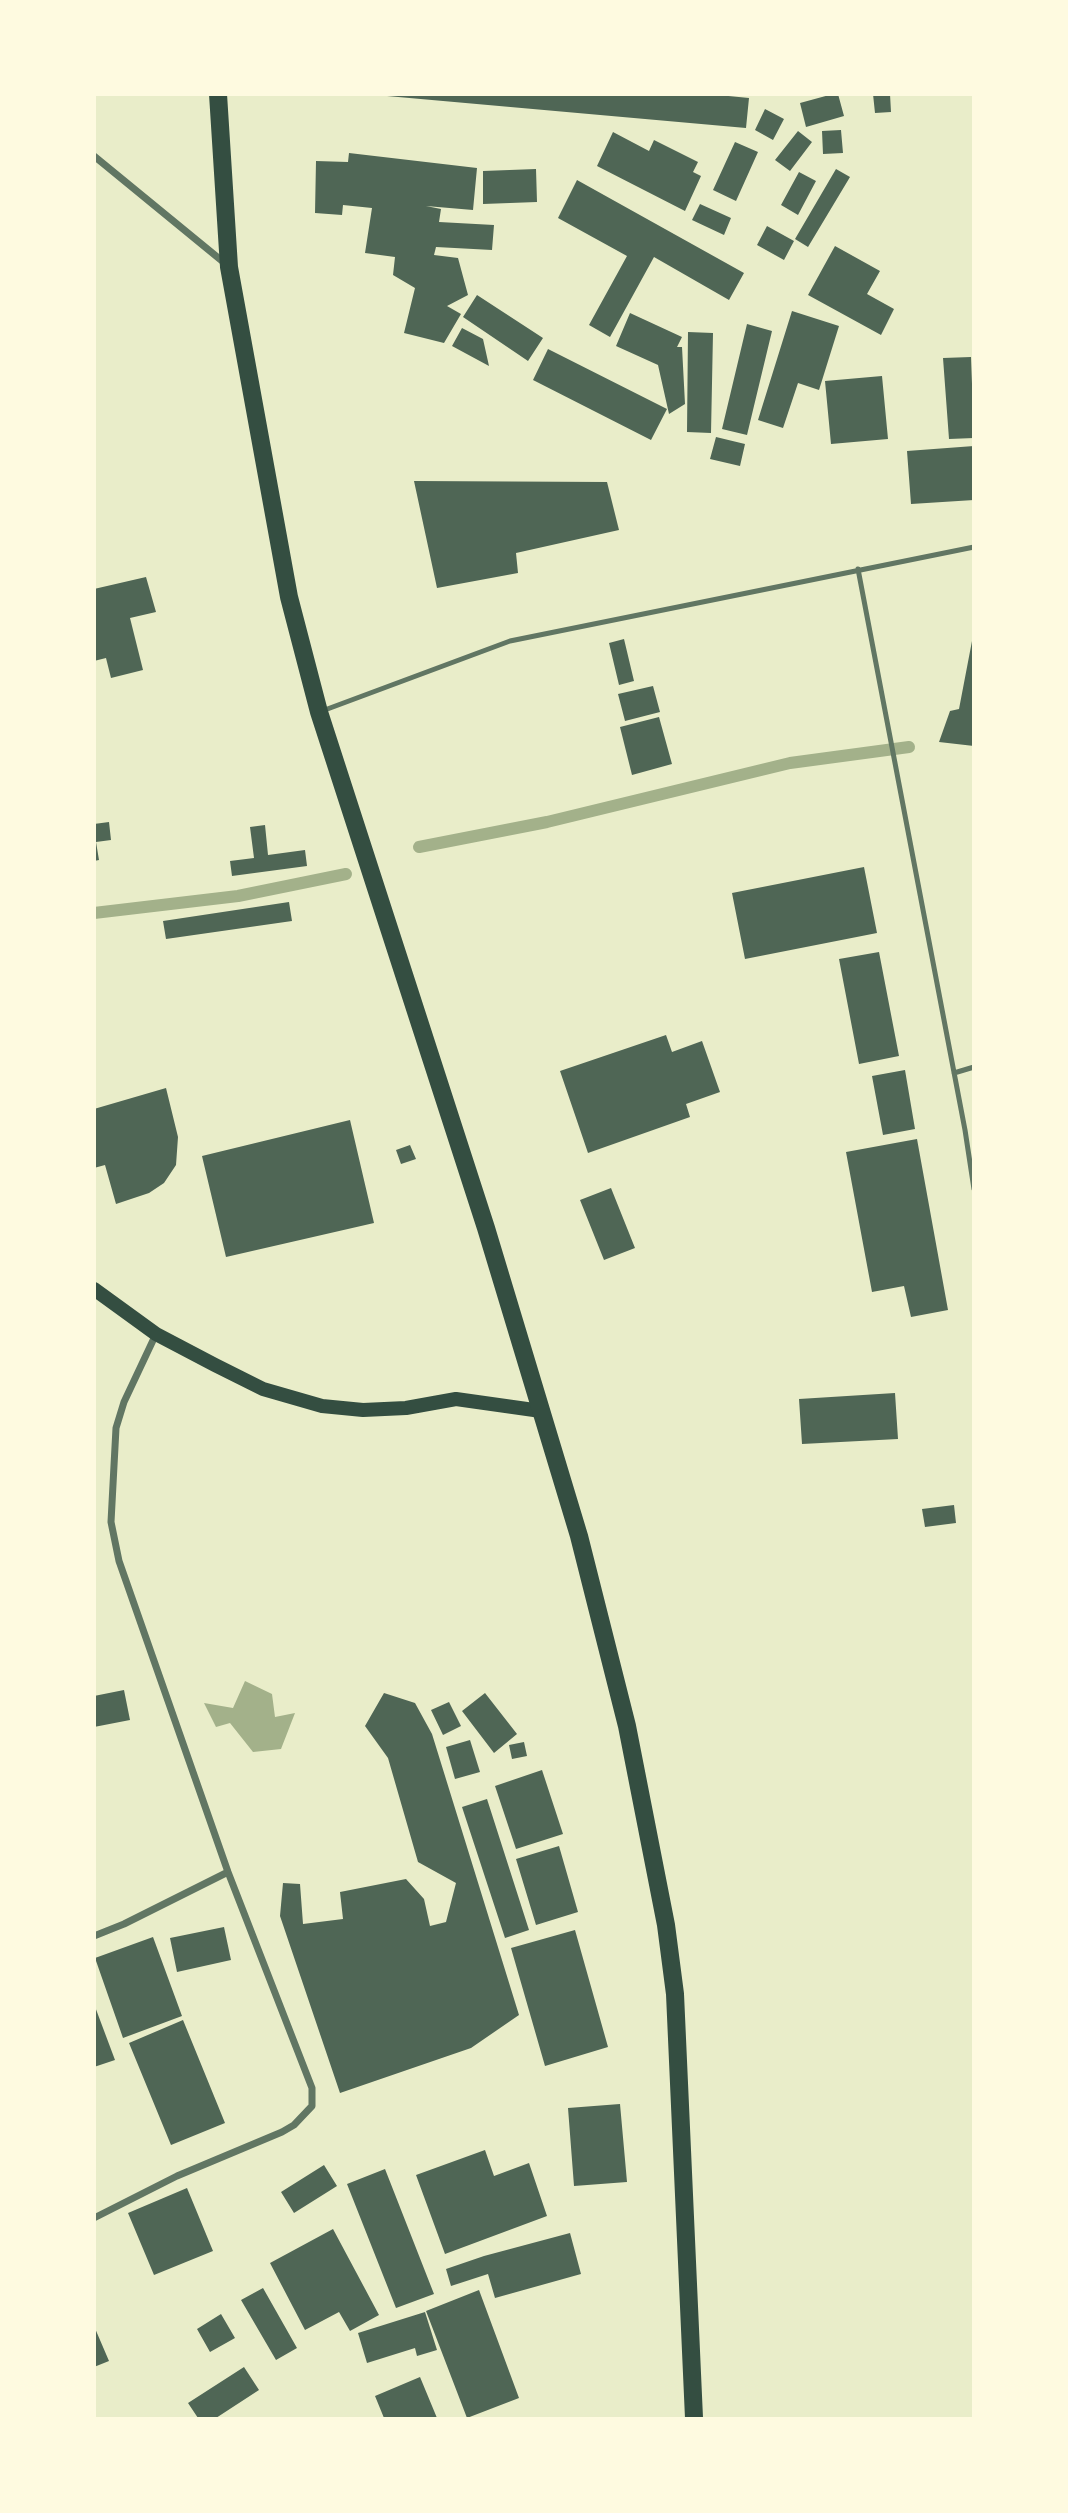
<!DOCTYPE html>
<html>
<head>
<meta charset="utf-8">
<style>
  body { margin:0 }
  #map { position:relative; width:1068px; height:2513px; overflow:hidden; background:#e9edc9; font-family:"Exo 2",sans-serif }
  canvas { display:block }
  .frame { position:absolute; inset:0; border:96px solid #fefae0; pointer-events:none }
</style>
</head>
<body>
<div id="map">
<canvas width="1068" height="2513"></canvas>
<div class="frame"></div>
</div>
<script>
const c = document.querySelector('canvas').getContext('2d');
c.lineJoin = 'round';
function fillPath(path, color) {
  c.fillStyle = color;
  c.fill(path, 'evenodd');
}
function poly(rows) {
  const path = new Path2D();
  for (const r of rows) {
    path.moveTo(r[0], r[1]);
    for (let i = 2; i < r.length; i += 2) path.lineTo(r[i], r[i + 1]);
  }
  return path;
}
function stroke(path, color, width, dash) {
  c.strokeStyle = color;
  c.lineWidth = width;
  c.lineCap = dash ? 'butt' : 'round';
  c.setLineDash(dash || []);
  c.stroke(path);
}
fillPath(poly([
  [245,1681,272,1694,275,1717,295,1713,281,1749,253,1752,230,1723,216,1727,204,1703,233,1708]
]), '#a3b18a');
stroke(poly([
  [419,847,547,822,790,763,909,747],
  [94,913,238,896,346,874]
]), '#a3b18a', 12);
fillPath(poly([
  [387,94,708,94,749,98,746,128,387,96],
  [833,94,838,94,844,116,806,127,800,103],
  [873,94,890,94,891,112,875,113],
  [765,109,784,119,773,140,755,130],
  [841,130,843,153,823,154,822,131],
  [798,131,812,142,790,171,775,160],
  [613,132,649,151,654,140,698,162,693,172,701,176,685,211,597,166],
  [735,142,758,152,736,201,713,190],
  [349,153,477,168,473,210,426,206,441,209,439,222,494,225,492,250,436,247,434,255,458,258,468,295,447,306,461,314,444,343,404,333,415,288,393,275,395,257,365,253,372,208,343,205,342,215,315,213,316,161,348,162],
  [536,169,537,202,483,204,483,171],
  [836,169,850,177,808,247,795,239],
  [799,172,816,181,798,215,781,205],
  [577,180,744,273,729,300,654,257,610,337,589,325,627,256,558,218],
  [700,204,731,218,724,235,692,220],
  [767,226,794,241,784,260,757,245],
  [835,246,880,271,867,294,894,309,881,335,808,295],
  [477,295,543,338,528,361,463,317],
  [792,311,839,326,819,390,798,383,783,428,758,420],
  [630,313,682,337,677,347,682,347,685,404,669,414,658,365,616,346],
  [747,324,772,331,747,435,722,429],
  [462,328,483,339,489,366,452,346],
  [688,332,713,333,711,433,687,432],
  [548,349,667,409,651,440,533,380],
  [971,357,974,438,949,439,943,358],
  [882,376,888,439,831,444,825,381],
  [716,437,745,444,740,466,710,459],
  [974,446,974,500,911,504,907,451],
  [414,481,607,482,619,530,516,553,518,573,437,588],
  [146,577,156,612,130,618,143,670,111,678,106,658,94,661,94,589],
  [624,639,634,681,619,685,609,643],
  [972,641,974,746,939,742,950,711,959,709],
  [653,686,660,712,625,721,618,694],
  [659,717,672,764,632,775,620,727],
  [109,822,111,840,96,842,99,860,94,861,94,824],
  [265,825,268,855,305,850,307,866,232,876,230,861,254,858,250,827],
  [864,867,877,933,745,959,732,893],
  [289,902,292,921,166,939,163,921],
  [879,952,899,1056,859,1064,839,959],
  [666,1035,672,1052,702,1041,720,1092,686,1104,690,1117,588,1153,560,1071],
  [905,1070,915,1129,883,1135,872,1076],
  [166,1088,178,1137,176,1165,164,1183,149,1193,116,1204,105,1165,94,1168,94,1109],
  [350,1120,374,1223,226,1257,202,1156],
  [917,1139,948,1310,911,1317,904,1286,872,1292,846,1152],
  [410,1145,416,1159,401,1164,396,1150],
  [611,1188,635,1248,604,1260,580,1200],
  [895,1393,898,1439,802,1444,799,1399],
  [954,1505,956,1523,925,1527,922,1509],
  [124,1690,130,1720,94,1727,94,1696],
  [384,1693,415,1703,432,1734,519,2015,471,2048,340,2093,280,1916,283,1883,300,1884,303,1924,343,1919,340,1892,406,1879,424,1899,430,1926,446,1922,456,1883,418,1862,388,1758,365,1726],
  [485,1693,517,1734,494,1753,462,1711],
  [449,1702,461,1726,443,1735,431,1710],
  [470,1740,480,1772,455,1779,446,1747],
  [524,1742,527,1756,512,1759,509,1745],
  [542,1770,563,1834,516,1849,495,1786],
  [487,1799,529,1930,505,1938,462,1807],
  [559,1846,578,1912,536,1925,516,1859],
  [224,1927,231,1960,177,1972,170,1938],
  [575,1930,608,2047,545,2066,511,1948],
  [153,1937,182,2016,123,2038,95,1958],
  [94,2004,115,2060,94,2067],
  [183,2020,225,2123,171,2145,129,2043],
  [620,2104,627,2182,574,2186,568,2108],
  [485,2150,494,2176,529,2163,547,2216,445,2254,416,2175],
  [324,2165,337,2186,294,2213,281,2192],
  [385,2169,434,2294,396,2308,347,2184],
  [187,2188,213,2251,154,2275,128,2213],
  [333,2229,379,2315,350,2331,339,2312,305,2330,270,2263],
  [570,2233,581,2274,495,2298,488,2274,451,2286,446,2269,484,2256],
  [263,2288,297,2348,276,2360,241,2300],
  [479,2290,519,2398,467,2418,426,2311],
  [425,2312,437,2350,417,2356,415,2348,367,2363,358,2333],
  [221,2314,235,2338,210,2352,197,2329],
  [94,2326,109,2361,94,2367],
  [244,2367,259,2390,216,2418,198,2418,188,2403],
  [420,2377,437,2418,384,2418,375,2396]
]), '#4f6655');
stroke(poly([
  [858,569,965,1130,974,1189],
  [322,711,510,641,974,547],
  [954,1073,974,1067]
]), '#617663', 5);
stroke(poly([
  [94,156,227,265],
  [94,1936,124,1924,228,1872],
  [94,2218,177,2176,282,2132,294,2125,312,2106,312,2088,228,1872,119,1561,111,1522,116,1428,124,1402,156,1334]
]), '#617663', 7);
stroke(poly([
  [94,1289,156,1334,215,1365,263,1389,322,1406,363,1410,406,1408,456,1399,541,1411]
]), '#344e41', 14);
stroke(poly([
  [218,94,229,267,289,597,319,712,486,1228,579,1536,627,1726,666,1925,675,1994,694,2418]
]), '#344e41', 18);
</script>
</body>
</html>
